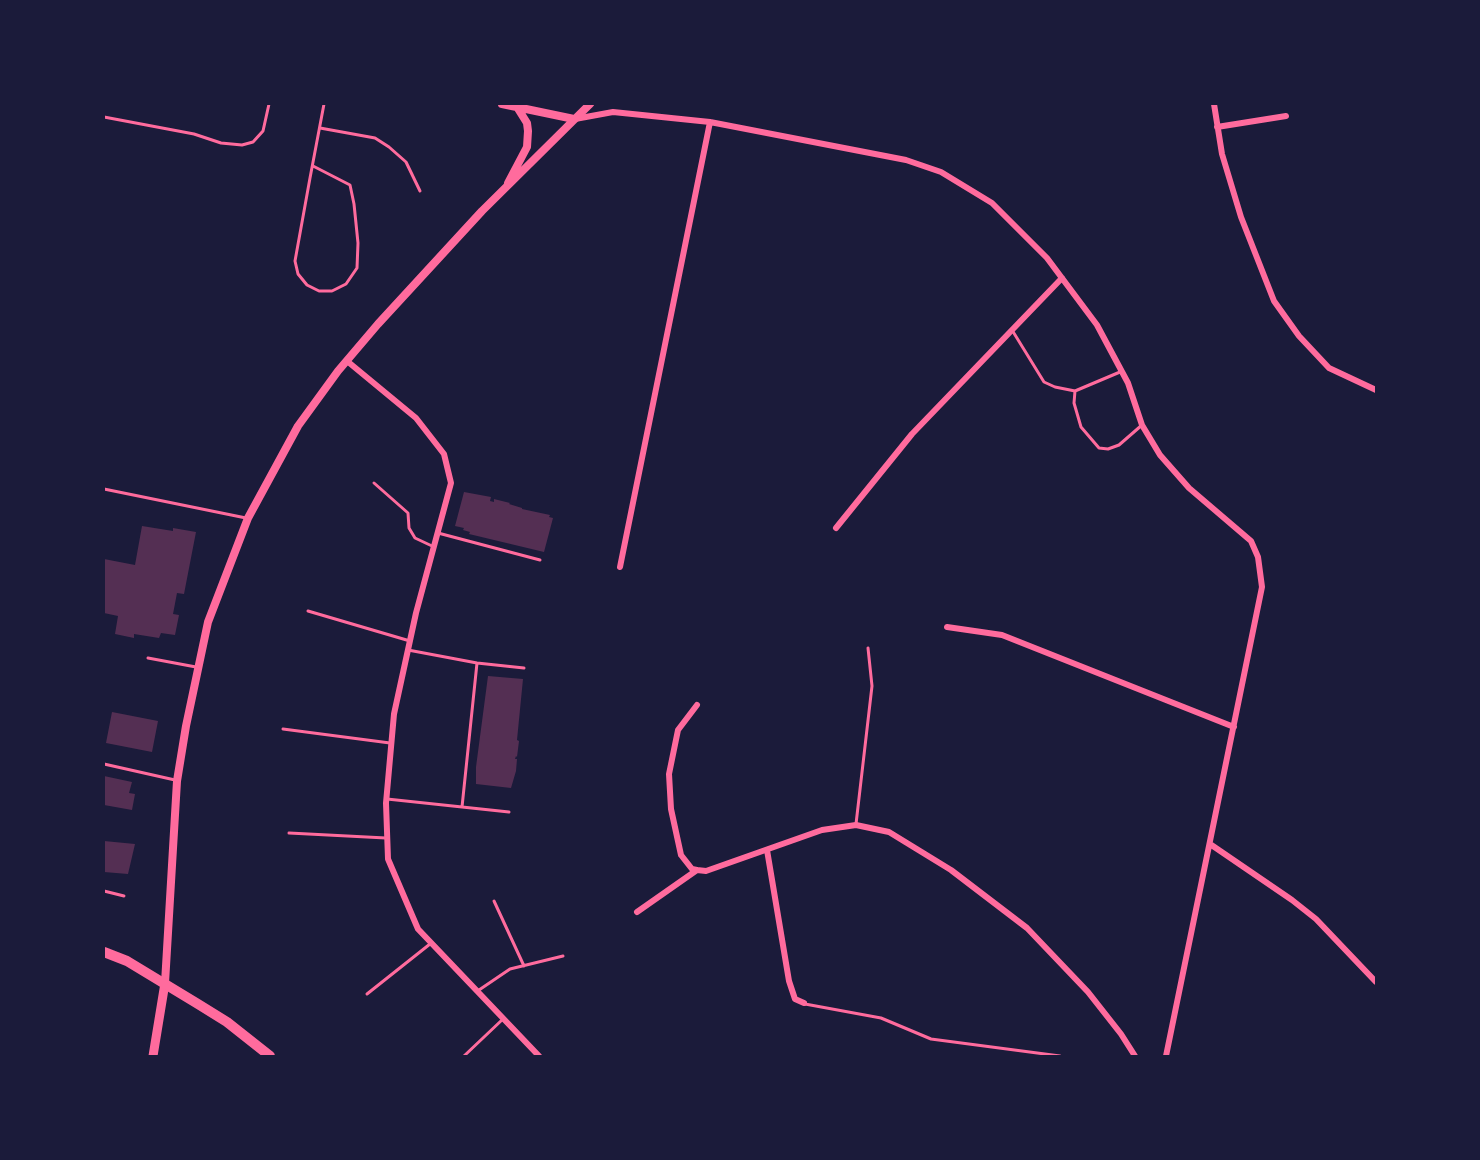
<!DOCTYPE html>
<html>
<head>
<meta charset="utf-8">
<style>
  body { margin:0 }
  #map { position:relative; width:1480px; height:1160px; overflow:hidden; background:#1b1b3a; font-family:"Fira Sans Condensed",sans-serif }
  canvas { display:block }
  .frame { position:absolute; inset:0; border:105px solid #1b1b3a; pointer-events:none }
</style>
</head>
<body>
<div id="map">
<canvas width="1480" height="1160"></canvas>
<div class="frame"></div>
</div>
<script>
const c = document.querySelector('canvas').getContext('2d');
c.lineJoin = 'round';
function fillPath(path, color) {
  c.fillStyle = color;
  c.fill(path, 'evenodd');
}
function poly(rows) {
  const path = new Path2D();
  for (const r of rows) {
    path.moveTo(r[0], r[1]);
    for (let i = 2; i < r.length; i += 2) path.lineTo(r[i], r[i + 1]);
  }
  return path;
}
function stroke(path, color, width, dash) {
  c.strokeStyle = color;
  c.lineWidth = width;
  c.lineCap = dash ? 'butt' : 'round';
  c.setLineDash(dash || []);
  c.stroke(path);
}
fillPath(poly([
  [464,492,491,497,490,501,494,502,494,499,510,503,509,504,522,508,522,509,550,515,549,517,553,518,544,552,469,534,470,532,463,530,464,528,455,526],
  [142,526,173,531,173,528,196,532,184,594,177,593,173,614,179,615,175,635,161,633,159,638,134,634,134,638,115,634,118,616,104,613,104,559,135,565],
  [488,676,523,679,517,740,519,741,517,757,516,756,515,759,517,759,516,771,511,788,476,784,476,767],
  [112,712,158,721,152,752,106,743],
  [104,776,132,782,129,793,135,794,132,810,104,805],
  [104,841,135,844,128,874,104,872]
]), '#542f53');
stroke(poly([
  [104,117,194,134,221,143,242,145,253,142,263,131,269,104],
  [320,128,375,138,389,147,406,162,420,191],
  [313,166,350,185,354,204,358,243,357,268,346,284,332,291,319,291,307,285,298,274,295,261,310,178,324,104],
  [1012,330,1044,382,1055,387,1075,391,1120,372],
  [1075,391,1074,403,1081,427,1099,448,1108,449,1119,445,1142,425],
  [374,483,408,513,409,528,415,538,432,546],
  [104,489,246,518],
  [438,533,540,560],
  [308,611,410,641],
  [408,650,477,663,524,668],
  [148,658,196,667],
  [283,729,390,743],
  [104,764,175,780],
  [387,799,509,812],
  [462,807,477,663],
  [856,824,872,686,868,648],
  [289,833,386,838],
  [104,891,124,896],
  [494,901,524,966],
  [479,990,510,969,563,956],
  [367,994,430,944],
  [805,1004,881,1018,931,1039,1060,1056],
  [464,1056,503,1019]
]), '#ff6b9d', 3);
stroke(poly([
  [1214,104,1222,154,1241,217,1274,301,1299,336,1329,368,1376,390],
  [575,119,613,112,710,122,906,160,941,172,992,203,1047,258,1097,325,1128,383,1142,425,1160,455,1189,488,1251,541,1258,557,1262,587,1166,1056],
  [1217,127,1286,116],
  [347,361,416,418,444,454,451,483,416,613,394,714,386,803,388,859,418,929,539,1056],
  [836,528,912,434,1062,278],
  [620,567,710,122],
  [947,627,1002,635,1234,727],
  [697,705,678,730,669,774,671,809,681,855,692,869,697,870],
  [1210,844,1292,900,1316,919,1376,982],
  [767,850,789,981,795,999,804,1003],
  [637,912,697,870,706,871,822,830,856,825,889,832,951,870,1027,928,1088,992,1121,1034,1135,1056]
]), '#ff6b9d', 6);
stroke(poly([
  [502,104,574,119],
  [508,183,527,147,528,131,527,123,517,107],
  [165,983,177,781,186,726,208,622,248,518,298,426,338,371,378,324,482,211,590,104]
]), '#ff6b9d', 8);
stroke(poly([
  [153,1056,165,983]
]), '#ff6b9d', 9);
stroke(poly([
  [104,952,127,961,198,1004,227,1022,270,1056]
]), '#ff6b9d', 10);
</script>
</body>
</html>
